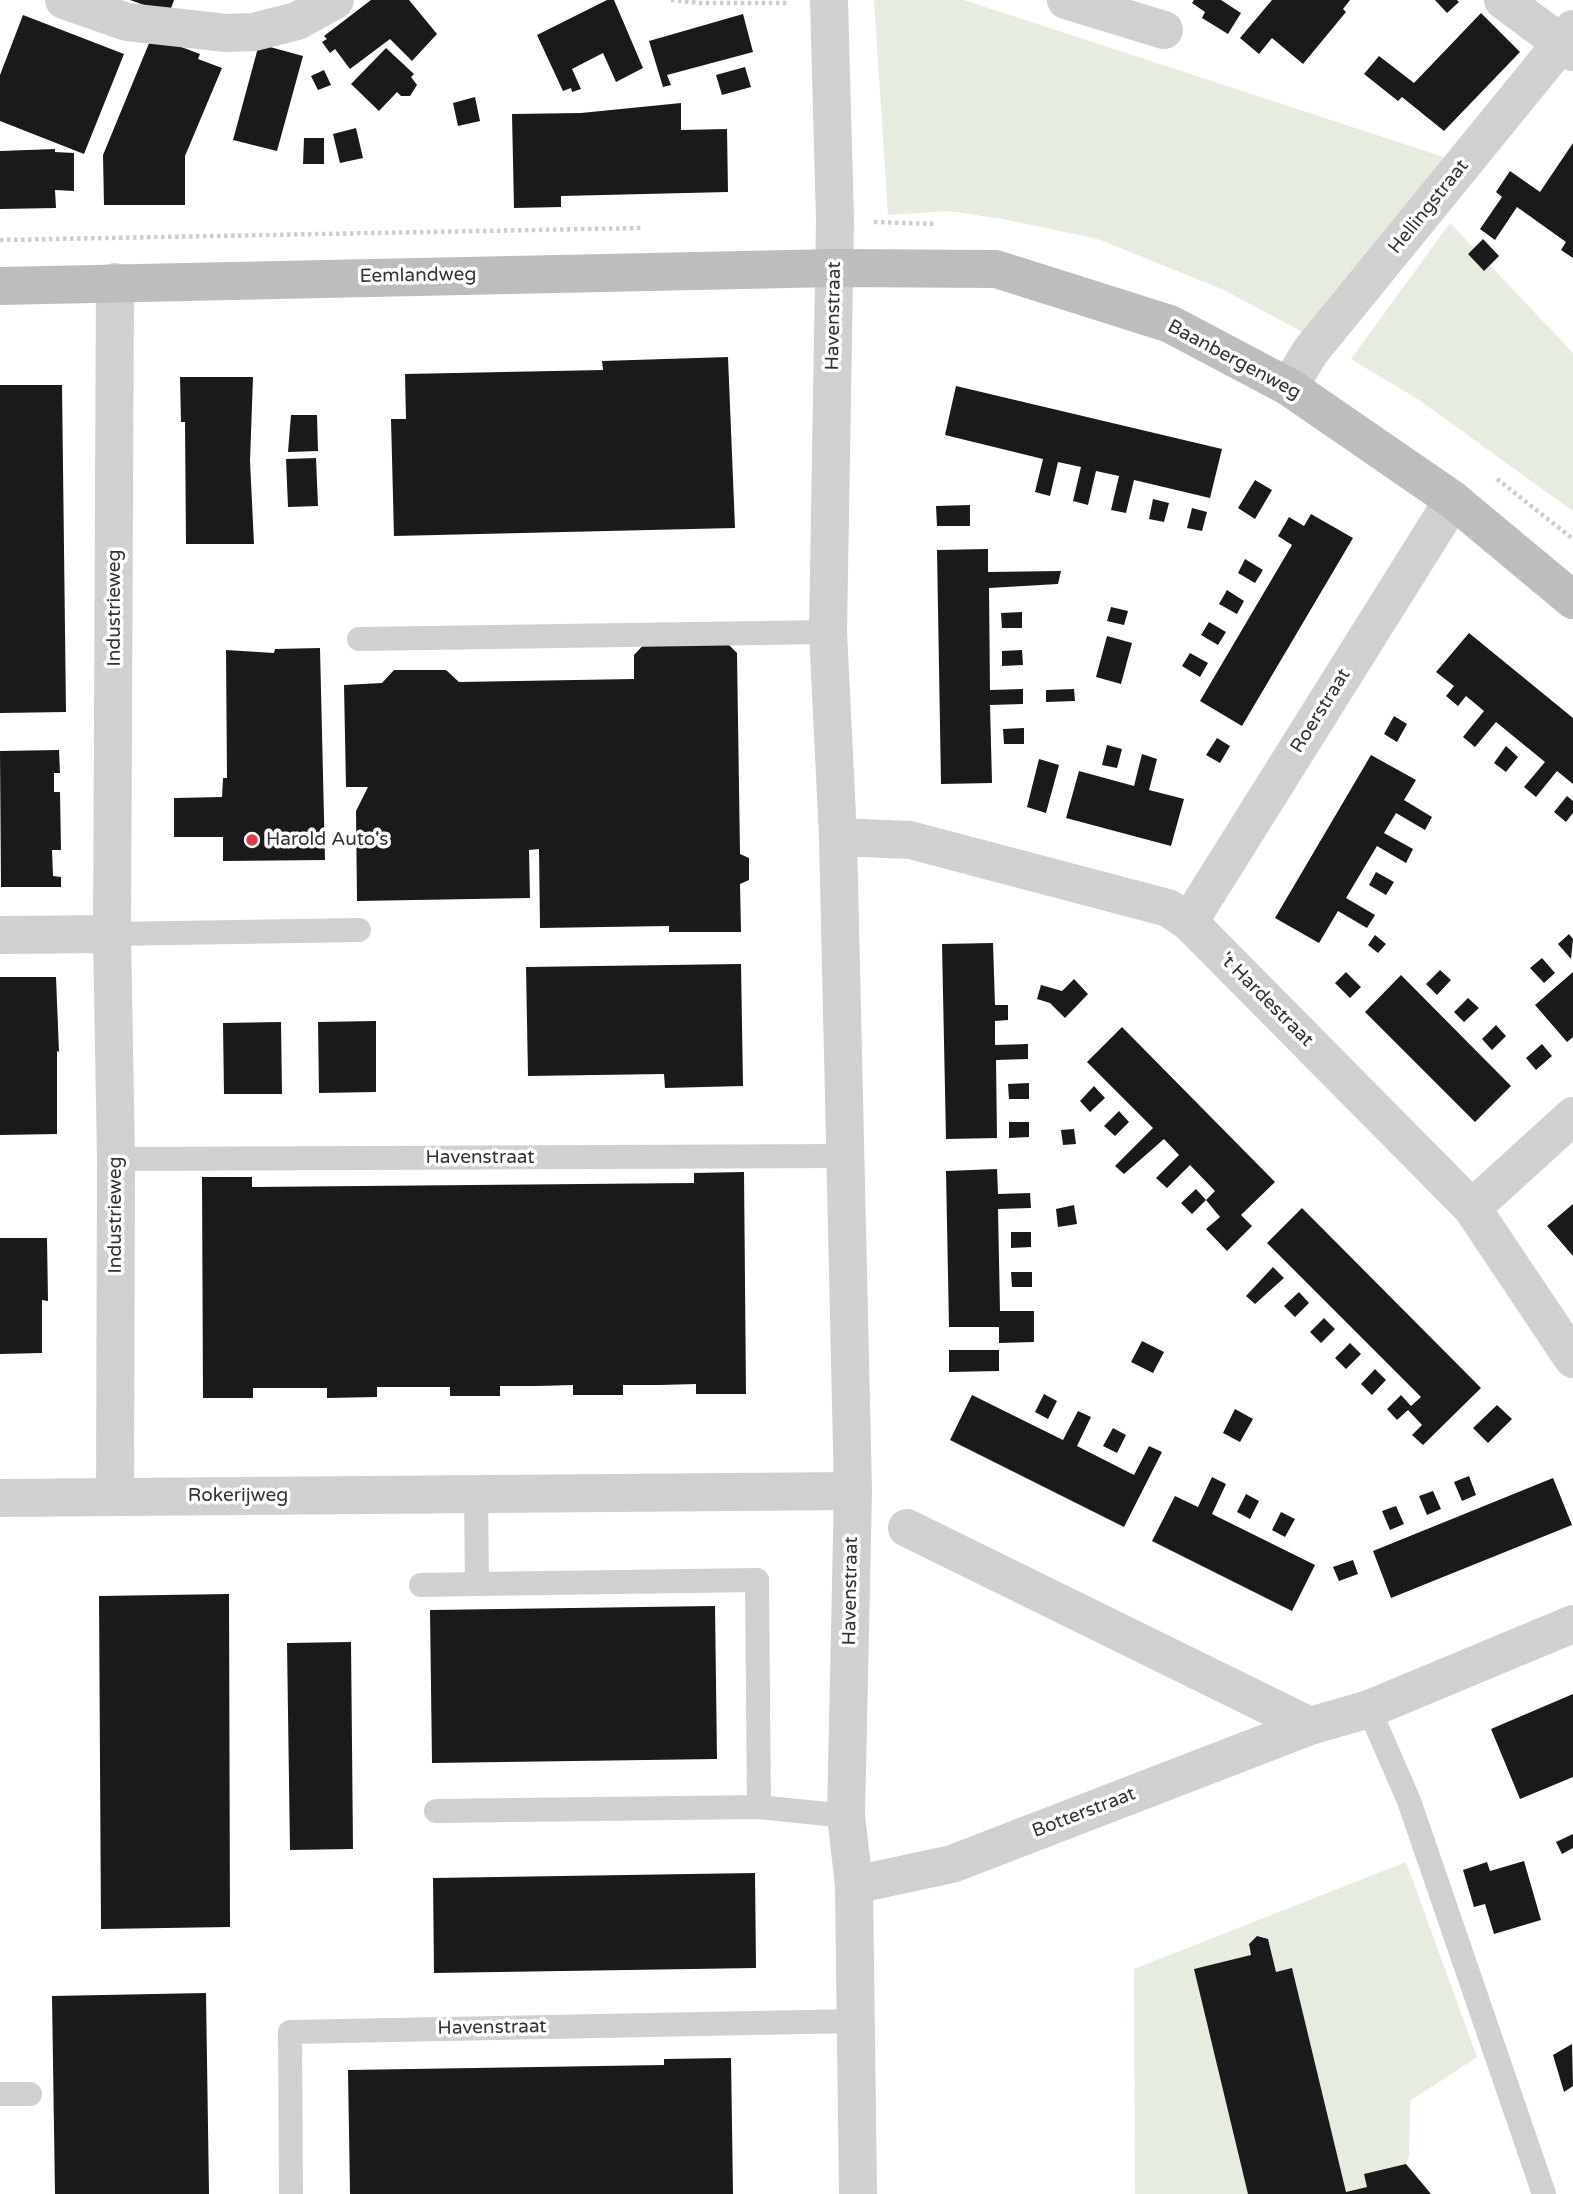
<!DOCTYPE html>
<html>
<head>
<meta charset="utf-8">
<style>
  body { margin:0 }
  canvas { display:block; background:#fff }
</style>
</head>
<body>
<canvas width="1573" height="2194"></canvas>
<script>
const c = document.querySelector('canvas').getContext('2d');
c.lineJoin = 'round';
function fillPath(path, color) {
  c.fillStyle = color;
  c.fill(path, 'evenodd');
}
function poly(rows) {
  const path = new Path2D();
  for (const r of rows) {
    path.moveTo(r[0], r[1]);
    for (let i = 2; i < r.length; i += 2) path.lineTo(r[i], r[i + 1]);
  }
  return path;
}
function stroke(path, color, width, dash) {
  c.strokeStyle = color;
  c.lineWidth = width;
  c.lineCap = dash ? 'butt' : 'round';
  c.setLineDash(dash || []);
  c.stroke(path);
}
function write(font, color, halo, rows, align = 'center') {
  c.font = font + ' "Varela Round",sans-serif';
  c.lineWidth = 7;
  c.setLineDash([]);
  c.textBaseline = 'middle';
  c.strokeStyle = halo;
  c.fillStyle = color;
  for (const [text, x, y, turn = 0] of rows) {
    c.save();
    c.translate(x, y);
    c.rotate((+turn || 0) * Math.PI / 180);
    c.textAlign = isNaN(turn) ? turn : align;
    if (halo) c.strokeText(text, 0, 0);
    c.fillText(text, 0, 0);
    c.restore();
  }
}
fillPath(poly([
  [874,0,964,0,1450,159,1308,335,1224,290,1098,239,1003,219,948,211,888,215],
  [1450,223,1573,353,1573,511,1416,398,1351,359],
  [1406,1862,1477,2057,1410,2101,1409,2155,1406,2164,1367,2187,1346,2192,1292,1969,1276,1972,1268,1940,1257,1936,1249,1944,1248,2194,1135,2194,1134,1969]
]), '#e6ecdf');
fillPath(poly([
  [130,0,174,0,169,14],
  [371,0,409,0,437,34,412,61,390,39,350,69,335,49,330,53,322,42,327,39,324,36],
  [607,0,614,0,643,68,616,82,603,53,572,69,581,89,572,92,571,88,563,91,537,35],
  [1194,0,1221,0,1241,13,1228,34,1202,18,1205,12,1192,3],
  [1272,0,1350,0,1343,9,1346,12,1303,64,1272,38,1259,54,1240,38],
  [1435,0,1457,0,1459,2,1447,13],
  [1481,13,1520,52,1444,131,1402,97,1398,101,1364,74,1379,56,1414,83],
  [743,14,753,52,667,75,671,85,663,87,649,41],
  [23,15,124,54,84,154,0,121,0,75],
  [152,36,200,54,198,59,222,68,185,156,185,205,104,205,103,155],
  [259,44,303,56,277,151,233,140],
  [386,48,414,74,411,77,417,85,410,96,401,96,397,92,379,111,351,84],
  [745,67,751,87,722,95,716,75],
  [324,70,331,85,318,90,311,76],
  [475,97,480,121,458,126,453,103],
  [681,103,681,130,727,129,728,192,561,196,561,207,514,208,512,114,581,113],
  [356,128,363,158,340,163,333,134],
  [304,138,324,138,324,164,303,164],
  [1573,143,1573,258,1561,250,1566,242,1517,207,1495,240,1480,229,1502,197,1496,192,1510,171,1540,192],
  [55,149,55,152,74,153,74,191,55,190,56,208,0,209,0,151],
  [1483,239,1499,256,1484,271,1468,254],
  [728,357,735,528,394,536,391,419,406,419,405,374,603,370,602,361],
  [180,377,253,377,250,461,254,544,186,544,185,422,181,422],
  [0,385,62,385,66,712,0,713],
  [956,386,1222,449,1210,498,1134,480,1126,513,1111,510,1119,476,1096,471,1088,505,1073,501,1081,467,1058,462,1050,496,1035,492,1043,459,945,435],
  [291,415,317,415,318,451,288,452],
  [316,458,318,506,288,507,286,459],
  [1255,480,1272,490,1255,519,1238,508],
  [1153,499,1169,503,1164,522,1149,519],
  [970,505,970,526,937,526,936,506],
  [1192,508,1207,512,1202,531,1187,528],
  [1311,514,1353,538,1242,726,1200,701,1292,545,1278,536,1289,517,1304,526],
  [988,549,988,572,1061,571,1058,584,989,588,990,690,1023,689,1023,704,990,705,992,783,941,784,937,550],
  [1245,559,1263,570,1255,583,1238,573],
  [1227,590,1244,601,1237,614,1219,604],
  [1111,607,1128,611,1124,625,1107,621],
  [1022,612,1022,628,1002,628,1001,613],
  [1209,622,1226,632,1218,645,1201,635],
  [1469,633,1573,718,1573,784,1557,771,1536,797,1524,787,1545,762,1496,722,1475,747,1463,737,1484,711,1466,696,1458,706,1446,696,1454,686,1436,672],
  [1107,636,1132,643,1121,684,1096,677],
  [724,640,737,653,740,854,749,858,749,880,740,884,741,932,669,932,669,926,540,928,539,849,529,850,530,898,357,901,356,811,368,787,346,787,344,685,382,683,394,670,446,670,459,682,634,679,634,655,647,641],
  [320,648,325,860,223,861,223,837,174,837,174,798,222,797,223,778,227,778,226,650,274,653,275,649],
  [1022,650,1023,665,1002,666,1002,651],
  [1190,653,1208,663,1200,677,1182,666],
  [1074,689,1075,701,1046,702,1046,690],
  [1394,716,1407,724,1397,742,1384,734],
  [1024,728,1024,744,1004,744,1003,729],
  [1217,738,1230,746,1220,763,1206,755],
  [1107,745,1122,749,1117,768,1102,765],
  [1506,746,1518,757,1506,772,1494,763],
  [59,750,60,773,54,773,54,792,60,792,61,850,52,850,53,876,61,877,61,887,1,887,0,751],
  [1142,754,1157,759,1149,790,1184,799,1171,846,1066,818,1079,771,1134,786],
  [1371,755,1416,780,1404,800,1432,817,1425,830,1396,813,1384,833,1413,849,1406,863,1377,846,1346,898,1375,915,1367,928,1338,911,1319,943,1275,918],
  [1039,759,1059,765,1046,813,1027,807],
  [1567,796,1573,801,1573,813,1566,822,1554,812],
  [1376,872,1394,882,1386,895,1369,885],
  [1569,934,1573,939,1571,959,1558,944],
  [1375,935,1386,944,1378,953,1368,945],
  [993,943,995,1005,1008,1005,1008,1020,995,1021,995,1045,1028,1044,1028,1059,996,1060,997,1138,946,1139,942,944],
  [1542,958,1555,973,1544,983,1530,968],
  [741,964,743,1086,665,1088,664,1074,528,1076,526,967],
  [1440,970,1451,980,1437,995,1426,984],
  [1346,972,1361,987,1350,998,1335,983],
  [1573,972,1573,1037,1567,1042,1535,1005],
  [1401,975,1511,1086,1475,1122,1365,1012],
  [0,977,56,977,59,1052,57,1051,57,1134,0,1135],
  [1074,979,1088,994,1065,1018,1050,1003,1037,999,1041,985,1062,991],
  [1468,998,1479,1008,1464,1022,1454,1012],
  [376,1021,376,1092,319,1093,318,1022],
  [281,1022,282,1094,224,1094,223,1023],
  [1496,1025,1506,1036,1492,1050,1482,1039],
  [1122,1027,1275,1182,1241,1215,1252,1226,1227,1251,1206,1229,1220,1217,1206,1200,1192,1214,1181,1203,1196,1189,1206,1200,1215,1191,1190,1165,1167,1188,1156,1178,1179,1155,1164,1139,1124,1174,1115,1166,1153,1128,1087,1062],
  [1542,1044,1552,1056,1536,1070,1526,1058],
  [1029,1083,1029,1099,1009,1099,1008,1084],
  [1094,1086,1105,1098,1090,1112,1080,1101],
  [1119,1111,1129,1122,1115,1136,1104,1126],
  [1009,1122,1029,1122,1029,1137,1009,1138],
  [1074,1129,1076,1144,1063,1145,1061,1130],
  [997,1169,998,1194,1030,1193,1031,1208,998,1209,1000,1311,1034,1311,1034,1342,999,1343,999,1327,949,1327,946,1171],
  [744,1172,746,1394,696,1394,696,1384,660,1385,623,1385,623,1395,573,1395,573,1385,537,1386,500,1386,500,1396,450,1396,450,1387,377,1387,377,1397,327,1398,327,1388,253,1388,253,1398,203,1398,202,1177,252,1177,252,1187,694,1183,694,1173],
  [1573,1204,1573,1256,1547,1226],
  [1074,1205,1077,1224,1058,1227,1056,1209],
  [1302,1208,1481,1388,1423,1445,1412,1435,1422,1425,1408,1410,1397,1420,1387,1409,1401,1395,1411,1406,1421,1397,1267,1243],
  [1011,1232,1031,1232,1031,1247,1011,1248],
  [0,1238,47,1238,48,1301,42,1300,42,1353,0,1354],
  [1273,1267,1284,1278,1255,1304,1246,1296],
  [1011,1272,1032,1272,1032,1287,1012,1287],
  [1299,1292,1309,1303,1295,1317,1284,1306],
  [1324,1318,1335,1329,1321,1343,1310,1332],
  [1142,1341,1164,1352,1153,1373,1131,1362],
  [1350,1343,1361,1354,1346,1369,1335,1358],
  [949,1350,999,1350,999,1371,949,1372],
  [1375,1369,1386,1380,1372,1395,1361,1384],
  [1044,1394,1057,1401,1048,1419,1035,1412],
  [972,1395,1063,1440,1078,1411,1091,1417,1077,1446,1134,1475,1149,1446,1162,1452,1124,1527,950,1440],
  [1497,1405,1512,1419,1488,1443,1473,1428],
  [1235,1409,1253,1419,1240,1442,1223,1433],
  [1113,1428,1126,1435,1117,1453,1103,1446],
  [1469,1476,1476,1495,1462,1501,1454,1482],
  [1212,1477,1226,1484,1212,1514,1315,1565,1292,1611,1152,1541,1175,1496,1198,1507],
  [1553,1478,1572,1525,1391,1598,1373,1551],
  [1433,1491,1441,1509,1427,1515,1419,1496],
  [1246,1494,1259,1501,1250,1519,1237,1512],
  [1396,1506,1404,1524,1390,1530,1382,1511],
  [1281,1512,1295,1519,1285,1537,1272,1530],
  [1353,1560,1358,1574,1339,1581,1333,1567],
  [229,1594,230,1927,101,1929,99,1596],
  [715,1606,717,1759,432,1763,430,1610],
  [351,1642,353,1849,290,1850,287,1643],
  [1573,1694,1573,1777,1520,1799,1491,1729],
  [1573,1834,1573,1848,1562,1854,1556,1842],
  [1524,1861,1541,1920,1494,1934,1485,1904,1474,1907,1463,1870,1487,1862,1490,1871],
  [755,1873,756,1968,434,1973,433,1878],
  [1257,1936,1268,1939,1276,1972,1292,1968,1346,2192,1367,2187,1364,2174,1406,2164,1431,2194,1248,2194,1194,1969,1251,1955,1249,1944],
  [206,1993,209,2194,55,2194,52,1996],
  [1572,2044,1573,2086,1564,2092,1553,2055],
  [731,2058,733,2194,350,2194,348,2070,664,2065,664,2059]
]), '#1a1a1a');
stroke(poly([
  [671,0,699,3,789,3],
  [874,222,935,224],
  [0,240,641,228],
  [1497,479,1573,539]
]), '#cdcdcd', 4.5, [3.5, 3.5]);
stroke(poly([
  [359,639,828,632],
  [112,934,359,930],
  [116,1159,845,1156],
  [476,1495,477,1584,757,1580,759,1807],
  [421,1585,477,1584],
  [1369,1709,1409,1801,1544,2194],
  [436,1811,759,1807,846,1816],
  [0,2094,30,2094],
  [291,2194,290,2032,856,2021]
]), '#d0d0d0', 24);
stroke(poly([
  [64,0,127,22,226,33,254,32,297,21,335,0],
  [829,0,835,220,828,632,838,837,853,1491,846,1816,854,1885,858,2194],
  [1066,0,1164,30],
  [1503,0,1573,52],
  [115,282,112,934,116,1159,115,1497],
  [1289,387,1310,352,1573,29],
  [838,837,910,840,1168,908,1189,922,1472,1208,1573,1359],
  [1189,922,1453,500],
  [0,935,112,934],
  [1472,1208,1573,1116],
  [0,1498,853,1491],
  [907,1528,1310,1726],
  [854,1885,952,1864,1310,1726,1369,1709,1573,1624]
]), '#d0d0d0', 38);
stroke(poly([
  [0,286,835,268,996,269,1170,324,1289,387,1453,500,1573,600]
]), '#bdbdbd', 38);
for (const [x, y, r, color] of [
  [252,840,7,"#e63946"]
]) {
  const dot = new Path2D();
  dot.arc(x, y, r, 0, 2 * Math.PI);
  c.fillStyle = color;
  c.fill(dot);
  stroke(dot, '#fff', 2.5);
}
write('19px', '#333', '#fff', [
  ["Hellingstraat",1429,207,-51],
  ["Eemlandweg",418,276,-1],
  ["Havenstraat",834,316,-89],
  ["Baanbergenweg",1234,360,28],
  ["Industrieweg",115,608,-90],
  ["Roerstraat",1321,711,-58],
  ["'t Hardestraat",1266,1000,45],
  ["Havenstraat",480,1158],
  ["Industrieweg",116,1215,-90],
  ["Rokerijweg",238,1496],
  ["Havenstraat",851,1591,-89],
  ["Botterstraat",1084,1813,-21],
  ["Havenstraat",492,2028,-1]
]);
write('19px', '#333', '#fff', [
  ["Harold Auto's",266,840]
], 'left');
</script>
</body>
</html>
